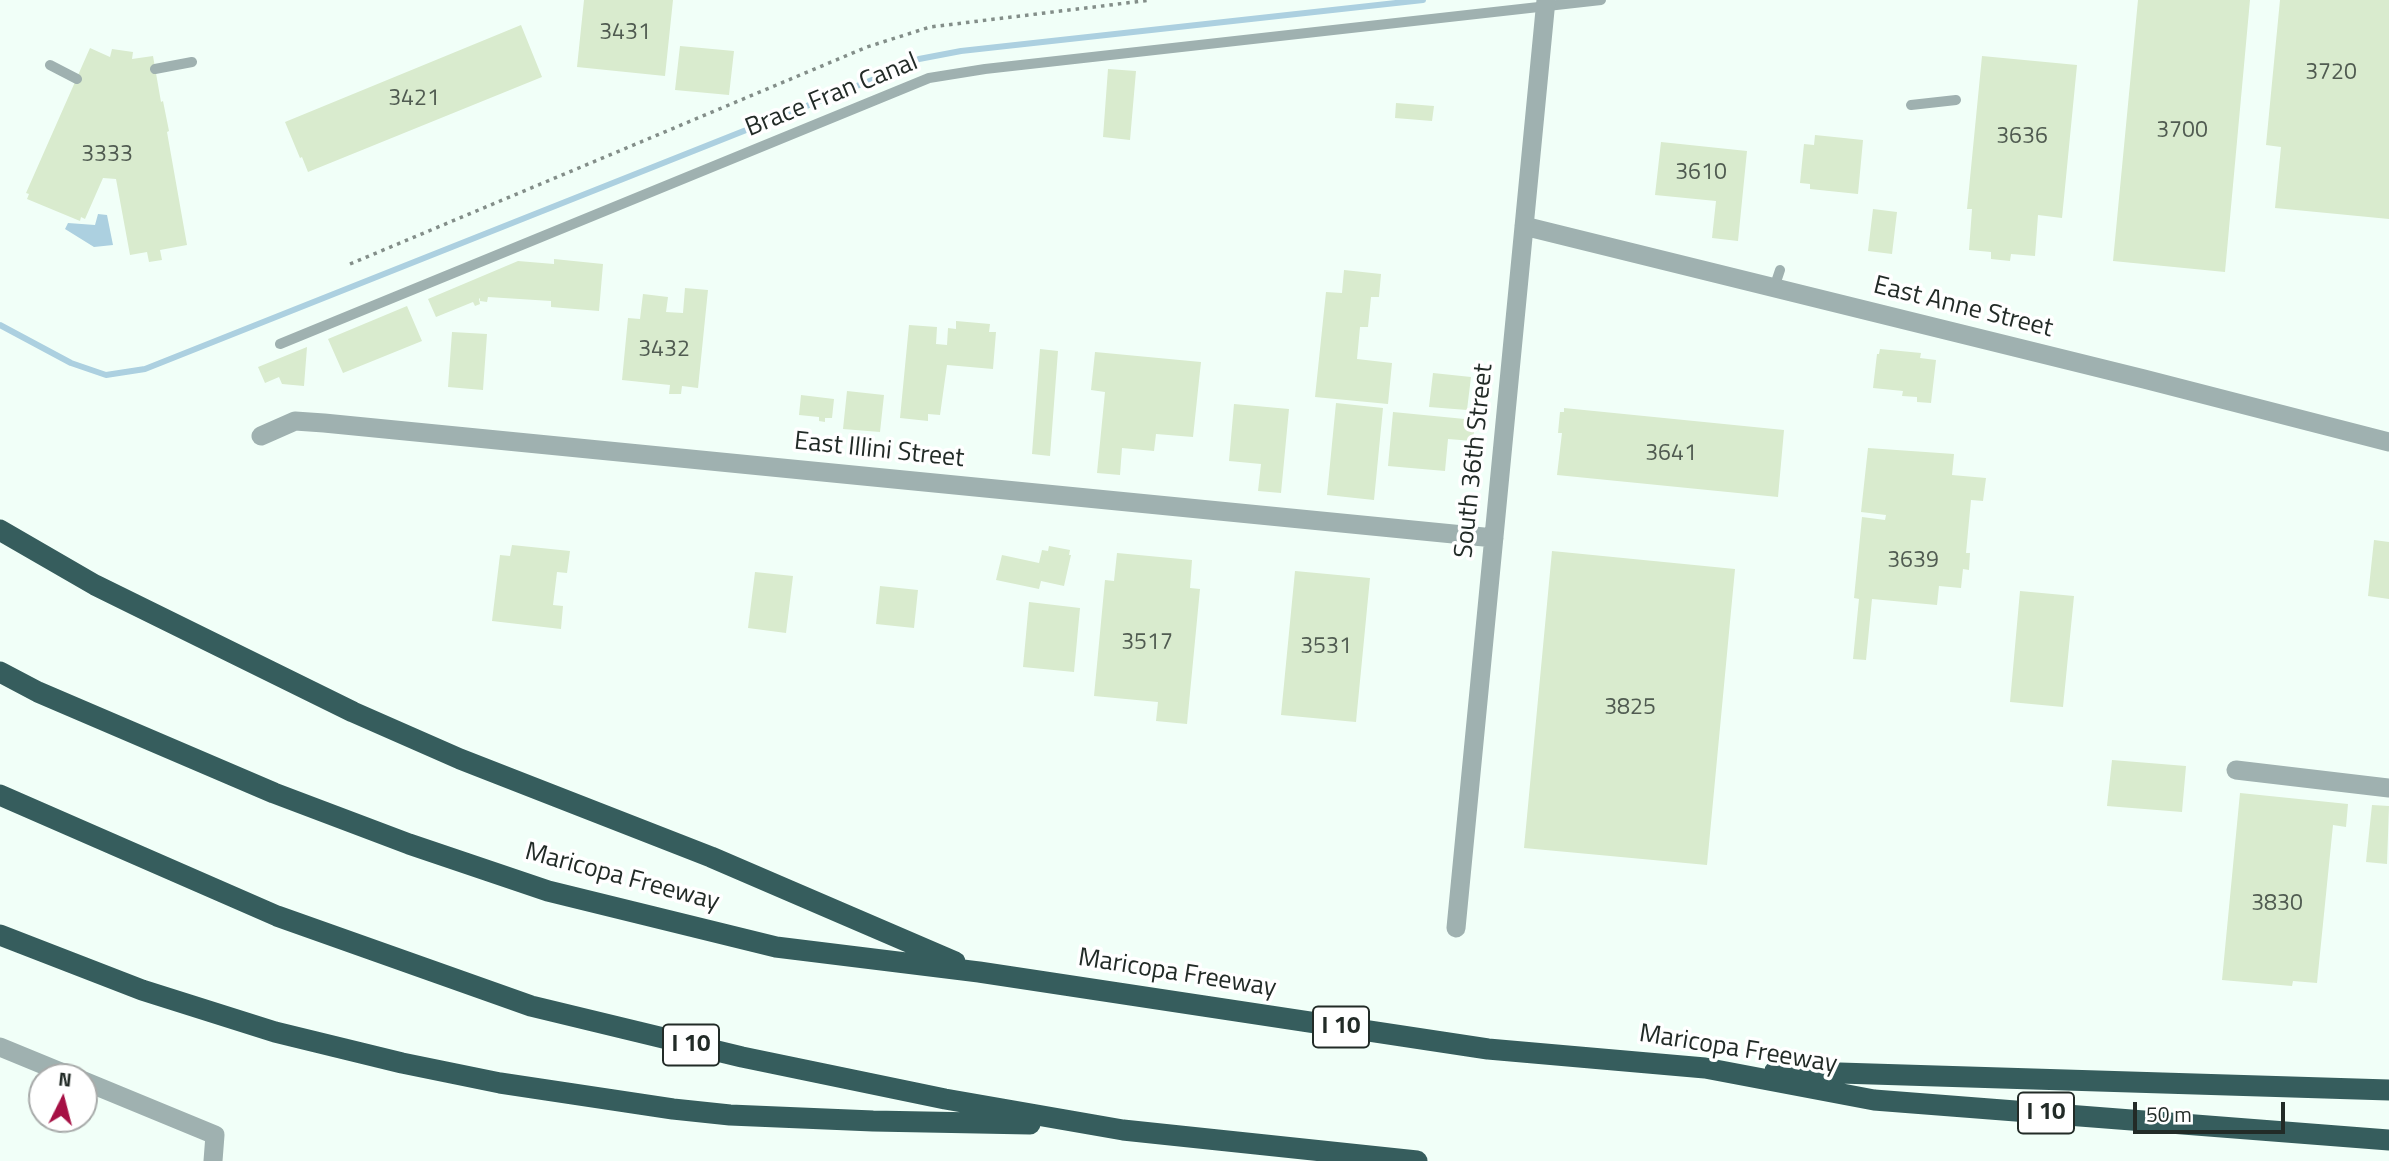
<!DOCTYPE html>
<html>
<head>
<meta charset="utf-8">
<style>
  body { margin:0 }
  #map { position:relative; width:2389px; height:1161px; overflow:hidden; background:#f1fff8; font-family:"Titillium Web",sans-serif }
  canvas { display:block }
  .north { position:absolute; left:28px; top:1063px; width:70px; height:70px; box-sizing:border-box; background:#fff; border:2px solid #a7aaa9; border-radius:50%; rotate:6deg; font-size:19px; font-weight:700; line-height:28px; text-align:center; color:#222b27 }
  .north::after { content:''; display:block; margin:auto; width:24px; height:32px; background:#a61044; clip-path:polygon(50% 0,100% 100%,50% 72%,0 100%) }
  .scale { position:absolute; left:2133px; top:1102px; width:152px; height:32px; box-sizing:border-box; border:4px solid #222b27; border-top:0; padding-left:9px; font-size:21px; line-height:24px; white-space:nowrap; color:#222b27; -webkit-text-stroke:5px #fff; paint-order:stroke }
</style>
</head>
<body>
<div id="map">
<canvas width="2389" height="1161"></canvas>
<div class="north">N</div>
<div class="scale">50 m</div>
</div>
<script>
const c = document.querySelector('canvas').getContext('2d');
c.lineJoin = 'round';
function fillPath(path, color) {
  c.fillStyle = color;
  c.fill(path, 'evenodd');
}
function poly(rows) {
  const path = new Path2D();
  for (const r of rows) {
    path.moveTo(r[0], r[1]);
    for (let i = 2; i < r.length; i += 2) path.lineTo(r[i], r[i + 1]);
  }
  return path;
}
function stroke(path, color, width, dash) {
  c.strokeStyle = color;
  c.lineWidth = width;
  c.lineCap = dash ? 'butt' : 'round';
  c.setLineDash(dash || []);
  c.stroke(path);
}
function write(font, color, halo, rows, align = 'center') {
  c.font = font + ' "Titillium Web",sans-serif';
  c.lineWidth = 7;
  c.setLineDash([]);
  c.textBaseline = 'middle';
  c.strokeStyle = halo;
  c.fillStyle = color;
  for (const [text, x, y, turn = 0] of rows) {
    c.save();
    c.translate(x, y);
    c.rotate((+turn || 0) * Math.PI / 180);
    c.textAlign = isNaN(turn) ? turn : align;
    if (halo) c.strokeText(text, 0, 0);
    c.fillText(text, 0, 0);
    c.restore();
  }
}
fillPath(poly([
  [98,214,107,215,113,245,94,247,65,229,68,223,95,225]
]), '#acd0e0');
stroke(poly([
  [0,325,71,363,106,375,145,369,882,76,919,59,961,51,1423,0]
]), '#acd0e0', 6);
fillPath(poly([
  [584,0,673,0,665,76,577,67],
  [2138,0,2250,0,2225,272,2113,261],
  [2280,0,2389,0,2389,219,2275,208,2281,147,2266,145],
  [521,25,542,77,308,172,302,157,300,158,285,122],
  [680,46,734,51,729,95,675,90],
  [90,48,110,57,112,49,133,52,132,59,153,56,161,102,163,101,169,131,167,132,187,245,160,250,162,260,149,262,147,252,130,255,116,179,103,178,85,219,81,217,80,221,27,199,29,194,26,193],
  [1982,56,2077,65,2062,218,2038,215,2035,256,2011,254,2010,261,1991,259,1991,252,1969,250,1972,209,1967,209],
  [1108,69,1136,71,1130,140,1103,137],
  [1396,103,1434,106,1432,121,1395,118],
  [1815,135,1863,140,1858,194,1810,189,1810,184,1800,183,1804,144,1814,145],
  [1661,142,1747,151,1738,241,1712,238,1716,201,1655,195],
  [1873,209,1897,212,1892,254,1868,251],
  [554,259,603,264,599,311,551,307,551,301,488,297,487,302,480,301,480,298,479,299,480,304,475,306,473,302,436,317,428,299,518,261,554,264],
  [1344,270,1381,274,1379,297,1371,297,1368,327,1360,327,1357,359,1392,363,1388,404,1315,397,1326,292,1342,293],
  [685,288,708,290,698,388,682,386,681,394,669,394,670,385,622,380,628,318,640,319,643,294,668,297,666,312,683,313],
  [407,306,422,341,343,373,328,339],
  [956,321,990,324,989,332,996,332,993,369,947,365,940,415,928,414,928,421,900,418,909,325,937,327,936,344,947,345,948,328,956,329],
  [452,332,487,334,483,390,448,387],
  [307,347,304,386,282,384,279,377,265,383,258,367],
  [1040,349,1058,351,1050,456,1032,454],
  [1880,349,1921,353,1920,358,1936,360,1931,403,1917,402,1917,397,1902,396,1903,391,1873,388,1877,354,1879,354],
  [1095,352,1201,362,1193,437,1156,434,1154,451,1122,448,1120,475,1097,473,1105,392,1091,390],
  [1433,373,1471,377,1467,410,1429,407],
  [847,391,884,395,880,432,843,429],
  [801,395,834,399,832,418,825,418,825,422,819,421,819,417,799,415],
  [1336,403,1383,408,1374,500,1327,495],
  [1234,404,1289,409,1281,493,1258,491,1261,464,1229,461],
  [1564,408,1784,430,1778,497,1557,475,1562,433,1558,433,1560,412,1564,412],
  [1393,412,1475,420,1473,441,1448,439,1445,471,1388,466],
  [1868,448,1954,454,1952,475,1986,478,1983,501,1971,500,1966,553,1970,553,1969,570,1963,569,1961,588,1939,586,1937,605,1872,599,1866,660,1853,659,1859,599,1854,598,1862,517,1885,520,1886,515,1861,512],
  [2374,540,2389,542,2389,599,2368,596],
  [512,545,570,551,567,573,557,572,553,605,563,606,561,629,492,621,500,555,510,556],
  [1049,546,1070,550,1069,555,1071,555,1064,586,1041,581,1039,589,996,580,1002,555,1039,563,1042,550,1048,551],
  [1552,551,1735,569,1707,865,1524,848],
  [1117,553,1192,560,1190,588,1200,589,1187,724,1156,721,1158,702,1094,696,1105,580,1114,581],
  [1295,571,1370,578,1356,722,1281,715],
  [755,572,793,576,786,633,748,628],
  [880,586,918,590,914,628,876,624],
  [2020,591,2074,596,2063,707,2010,702],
  [1029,602,1080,608,1074,672,1023,667],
  [2112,760,2186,766,2182,812,2107,806],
  [2240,793,2348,804,2346,827,2333,825,2317,983,2293,981,2292,986,2222,980],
  [2372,805,2389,806,2387,864,2366,862]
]), '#d9ebce');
stroke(poly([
  [350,264,867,47,930,27,1151,0]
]), '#838e89', 3.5, [3.5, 5]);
stroke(poly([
  [50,65,77,79],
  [155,69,192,62],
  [1911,105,1956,100],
  [1774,288,1780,270],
  [280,344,929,78,985,69,1601,0]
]), '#9fb1b0', 10);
stroke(poly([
  [1524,226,2144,379,2389,442],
  [261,436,295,421,324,423,1494,538],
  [2236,770,2389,788],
  [1456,928,1546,0],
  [0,1047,73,1077],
  [84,1081,215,1135,213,1161]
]), '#9fb1b0', 19);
stroke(poly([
  [0,530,95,585,353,712,460,759,711,857,955,962],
  [0,672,38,692,274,793,409,844,548,891,776,947,979,972,1488,1049,1705,1068,1874,1100,2389,1140],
  [0,795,277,916,531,1006,742,1057,945,1099,1123,1130,1417,1161],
  [0,935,142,990,275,1032,402,1063,500,1083,673,1109,730,1115,873,1121,1030,1124],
  [1775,1071,2389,1090]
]), '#365d5d', 21);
write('23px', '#505b51', null, [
  ["3431",625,33],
  ["3720",2331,73],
  ["3421",414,99],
  ["3700",2182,131],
  ["3636",2022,137],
  ["3333",107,155],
  ["3610",1701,173],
  ["3432",664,350],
  ["3641",1671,454],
  ["3639",1913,561],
  ["3517",1147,643],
  ["3531",1326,647],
  ["3825",1630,708],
  ["3830",2277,904]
]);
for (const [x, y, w] of [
  [1341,1027,56],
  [691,1045,56],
  [2046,1113,56]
]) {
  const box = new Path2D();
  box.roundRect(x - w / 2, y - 20.5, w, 41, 5);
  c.fillStyle = '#fff';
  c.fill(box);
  stroke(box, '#222b27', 2);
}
write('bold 24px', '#222b27', null, [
  ["I 10",1341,1027],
  ["I 10",691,1045],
  ["I 10",2046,1113]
]);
write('26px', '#222b27', '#fff', [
  ["Brace Fran Canal",832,96,-22],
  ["East Anne Street",1963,308,14],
  ["East Illini Street",879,451,6],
  ["South 36th Street",1475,461,-84],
  ["Maricopa Freeway",622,878,15],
  ["Maricopa Freeway",1177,974,9],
  ["Maricopa Freeway",1738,1050,9]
]);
</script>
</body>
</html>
